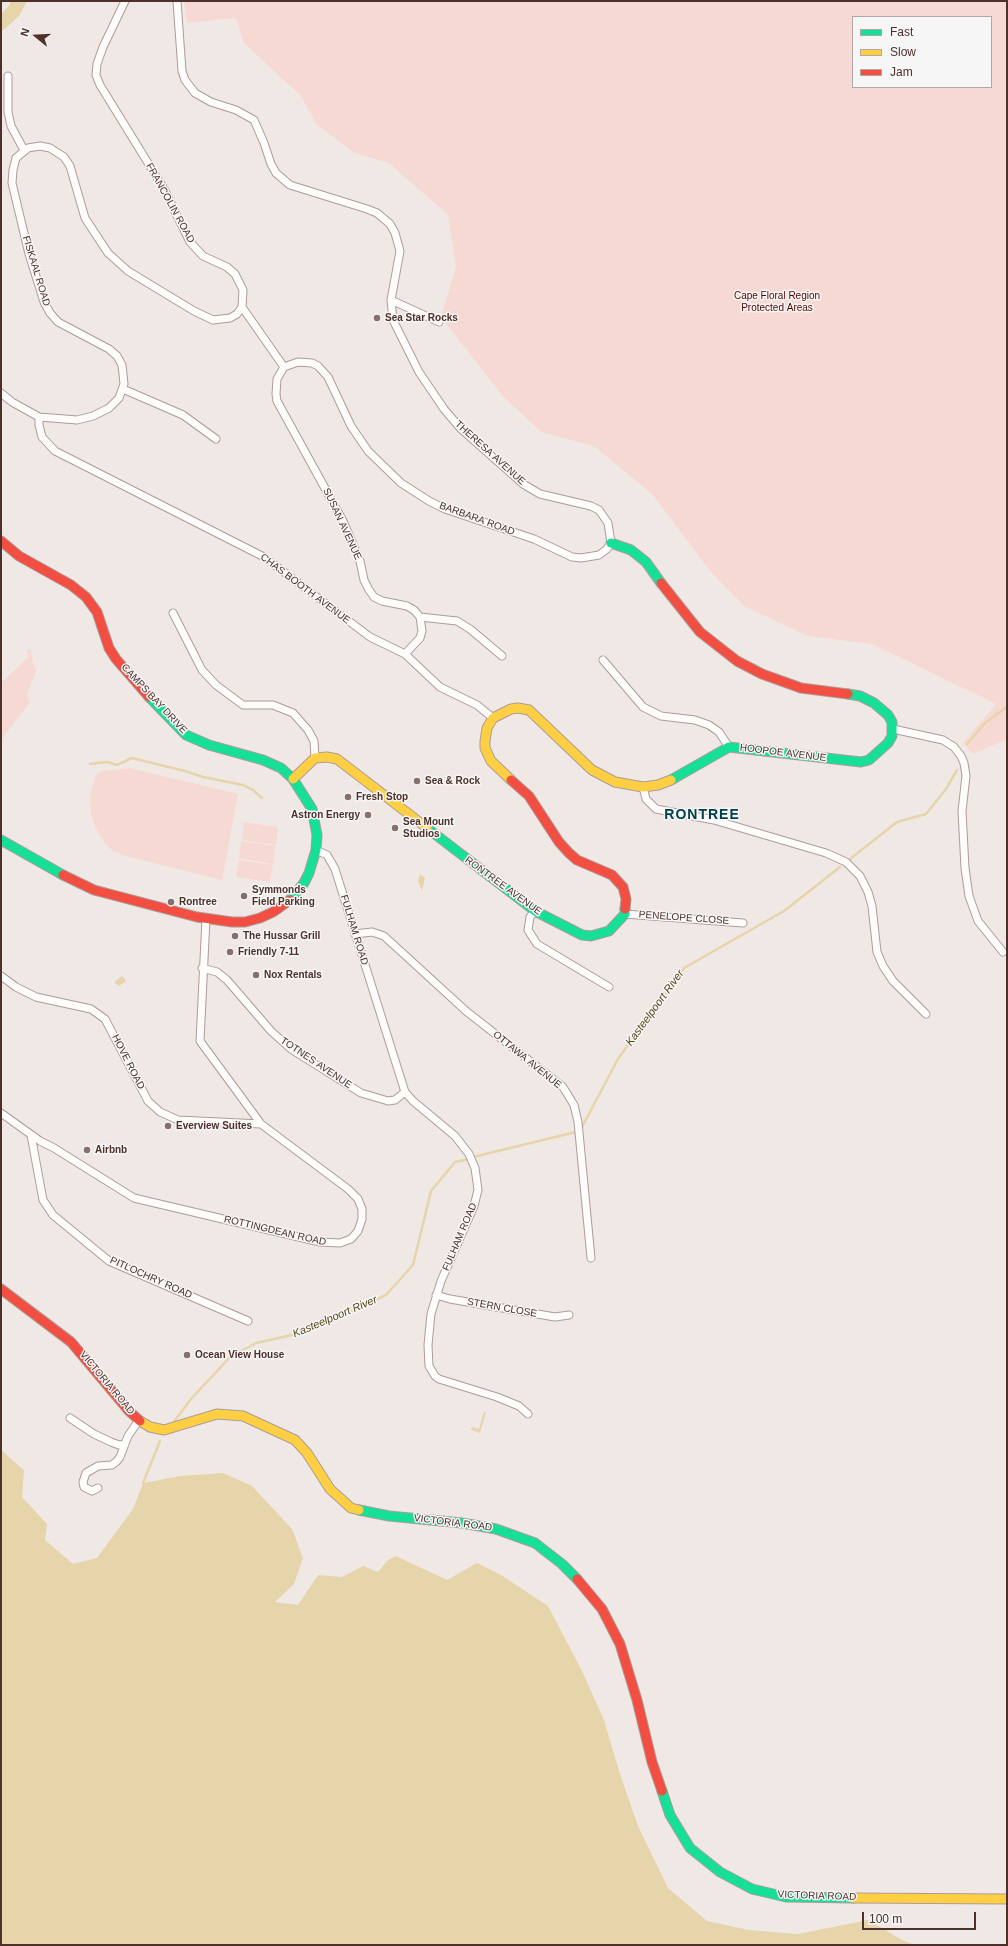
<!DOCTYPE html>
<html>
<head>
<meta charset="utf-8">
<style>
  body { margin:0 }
  #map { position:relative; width:1008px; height:1946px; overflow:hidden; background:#f0e8e5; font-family:Arial,sans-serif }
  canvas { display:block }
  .frame { position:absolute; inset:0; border:2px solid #4d302a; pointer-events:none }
  .legend { position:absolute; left:852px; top:16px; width:140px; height:72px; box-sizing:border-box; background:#f6f6f6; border:1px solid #b2a7a4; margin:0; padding:5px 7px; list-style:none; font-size:12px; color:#4d302a }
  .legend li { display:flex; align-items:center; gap:8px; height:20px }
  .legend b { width:20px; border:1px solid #b2a7a4 }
  .north { position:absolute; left:16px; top:16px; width:40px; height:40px; -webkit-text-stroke:3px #f6f6f6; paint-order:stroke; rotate:288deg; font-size:11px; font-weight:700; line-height:16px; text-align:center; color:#4d302a }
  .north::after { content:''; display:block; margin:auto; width:14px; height:18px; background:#4d302a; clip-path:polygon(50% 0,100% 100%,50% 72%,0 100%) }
  .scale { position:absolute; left:862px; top:1912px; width:114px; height:18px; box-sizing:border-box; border:2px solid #4d302a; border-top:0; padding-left:5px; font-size:12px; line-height:14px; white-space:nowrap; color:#4d302a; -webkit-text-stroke:3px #f6f6f6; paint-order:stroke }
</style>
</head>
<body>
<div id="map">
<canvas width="1008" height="1946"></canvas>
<div class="frame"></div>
<ul class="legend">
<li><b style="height:5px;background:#16e098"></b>Fast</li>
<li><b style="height:5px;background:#ffcf43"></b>Slow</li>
<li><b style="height:5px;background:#f24e42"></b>Jam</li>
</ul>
<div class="north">N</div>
<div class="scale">100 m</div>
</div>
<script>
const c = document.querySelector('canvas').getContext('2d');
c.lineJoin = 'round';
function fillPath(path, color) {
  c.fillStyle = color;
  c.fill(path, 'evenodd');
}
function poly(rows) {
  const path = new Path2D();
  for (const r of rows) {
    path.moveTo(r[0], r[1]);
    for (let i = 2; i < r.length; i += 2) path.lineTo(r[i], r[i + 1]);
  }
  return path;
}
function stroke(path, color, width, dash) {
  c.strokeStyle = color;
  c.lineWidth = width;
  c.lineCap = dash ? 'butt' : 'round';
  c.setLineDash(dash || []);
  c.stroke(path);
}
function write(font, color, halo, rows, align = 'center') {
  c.font = font + ' Arial,sans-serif';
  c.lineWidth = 3;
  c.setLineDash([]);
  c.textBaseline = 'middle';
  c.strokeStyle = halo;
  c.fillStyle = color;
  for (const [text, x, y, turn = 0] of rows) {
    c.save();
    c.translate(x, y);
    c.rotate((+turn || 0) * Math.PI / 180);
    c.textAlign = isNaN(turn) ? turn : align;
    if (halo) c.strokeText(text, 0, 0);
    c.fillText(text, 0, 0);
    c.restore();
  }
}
fillPath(poly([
  [184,1,1007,1,1007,739,973,754,963,743,996,704,872,644,808,636,744,606,711,572,653,495,594,446,541,432,502,395,441,317,456,267,448,215,389,163,355,153,316,124,301,96,244,43,236,18,187,23],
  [853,17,991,17,991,87,853,87],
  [27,649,31,650,33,664,37,670,29,688,27,695,30,702,1,740,1,683,28,657],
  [129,768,238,794,222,880,126,856,113,851,104,842,96,829,91,814,90,798,93,784,97,774,103,771],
  [244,822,278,827,276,845,242,840],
  [241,841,275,846,273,864,239,858],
  [239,860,273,865,270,882,236,877]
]), '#f6d9d2');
fillPath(poly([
  [420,874,425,878,422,891,418,881],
  [122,976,126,981,119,986,114,982],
  [484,1412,486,1412,480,1433,471,1430,472,1427,479,1429],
  [1,1450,24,1470,22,1497,47,1524,45,1540,73,1564,97,1558,133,1509,143,1483,181,1476,223,1473,252,1486,292,1529,303,1558,294,1584,275,1602,298,1605,318,1575,342,1577,363,1566,378,1572,388,1560,396,1556,447,1580,477,1563,501,1575,548,1606,582,1671,604,1720,620,1774,638,1826,668,1888,707,1921,749,1930,798,1934,868,1920,904,1941,916,1945,1,1945]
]), '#e6d5aa');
stroke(poly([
  [967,744,985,723,1007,707],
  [90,764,107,762,117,765,132,758,185,771,203,777,243,785,253,790,262,798],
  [850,859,897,822,926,814,946,789,957,770],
  [582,1127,618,1059,684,968,784,911,840,867],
  [473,1157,576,1132],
  [173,1423,191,1399,230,1357,256,1343,292,1335,327,1322,386,1295,413,1265,431,1191,455,1162,469,1159],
  [143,1483,160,1441]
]), '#e6d5aa', 2.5);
stroke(poly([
  [1,23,14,11,19,1]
]), '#e6d5aa', 14);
const street = poly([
  [177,1,182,71,185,80,195,93,211,102,236,110,254,120,264,143,271,164,276,173,290,185,367,209,377,213,390,224,395,233,400,251,391,300,393,320,419,372,444,409,461,429,523,484,540,494,591,506,599,510,608,523,611,543,607,549,599,555,581,558,572,557,534,539,445,509,429,501,401,483,368,451,351,426,328,377,318,366,312,363,298,362,284,367,277,379,276,394,277,401,343,521,360,561,364,580,369,590,374,597,382,601,407,606,414,610,420,617,422,631,420,638,405,654],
  [8,76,8,112,11,126,24,150],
  [391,300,439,322],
  [242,307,284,367],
  [123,389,183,415,216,439],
  [1,393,12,402,39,417,77,420,93,416,109,408,119,398,124,384,122,365,117,356,109,349,58,322,50,313,44,302,29,254,12,183,13,170,16,158,28,148,40,146,50,148,64,157,70,166,85,218,108,253,128,271,194,311,213,320,230,318,237,314,242,307,243,290,235,274,227,267,203,256,190,242,164,189,100,85,96,75,97,64,103,47,125,1],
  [39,417,39,425,42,437,55,451,264,557,370,637,405,654,440,687,477,705,493,718],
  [173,613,202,670,216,685,243,705,273,705,293,713,308,730,314,741,315,758],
  [420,617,457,621,470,629,502,656],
  [603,660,643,707,661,716,695,720,709,725,719,732,729,747],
  [893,729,943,740,954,747,961,756,964,763,966,776,962,811,965,868,969,896,978,921,1003,952],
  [643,787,646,799,656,809,714,820,826,853,846,862,860,876,868,892,872,906,877,952,883,966,893,981,926,1014],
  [316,850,327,855,335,869,405,1092,413,1101,455,1136,469,1154,475,1168,478,1190,474,1206,441,1281,431,1314,428,1345,429,1366,435,1376,439,1379,497,1397,519,1406,528,1414],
  [535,911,530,917,528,930,537,944,609,987],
  [625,914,743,923],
  [355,934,372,932,384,936,466,1011,563,1087,574,1105,578,1122,591,1258],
  [202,968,217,972,227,980,271,1031,291,1049,361,1093,388,1101,395,1100,405,1092],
  [1,976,16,987,36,997,91,1009,105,1019,148,1101,160,1112,178,1120,261,1124],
  [1,1113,40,1141,54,1148,134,1198,320,1242,340,1243,351,1239,358,1231,362,1219,362,1209,358,1199,348,1189,261,1124,200,1041,206,919],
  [31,1135,43,1200,53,1215,109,1261,248,1321],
  [436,1295,450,1299,555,1317,569,1315],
  [70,1418,94,1434,111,1442,119,1445,125,1444],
  [98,1488,92,1491,84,1487,83,1482,86,1473,98,1466,112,1465,117,1461,120,1457,128,1436,139,1420]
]);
const fast = poly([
  [611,543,631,550,646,562,661,583],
  [149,697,186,735,209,745,263,760,281,768,293,779,312,809,317,835,316,850,309,873,304,883,290,900],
  [671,780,729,747,861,762,869,760,888,743,892,736,892,722,888,715,874,703,860,696,848,694],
  [427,828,535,911,582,935,591,936,609,931,625,914,625,909],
  [1,840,63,875],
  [359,1510,389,1516,462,1523,496,1529,535,1543,562,1564,577,1579],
  [662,1791,670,1815,690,1848,720,1872,752,1889,786,1897,853,1898]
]);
const slow = poly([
  [293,779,315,758,327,757,337,759,427,828],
  [511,780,491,761,485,748,485,741,487,728,493,718,511,709,518,708,529,710,592,770,615,782,643,787,658,785,671,780],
  [140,1421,150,1427,164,1430,217,1414,243,1416,295,1440,307,1453,330,1489,351,1508,359,1510],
  [853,1898,1007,1899]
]);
const jam = poly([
  [1,541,19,556,71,585,86,597,97,612,109,648,116,659,149,697],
  [661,583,700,632,737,661,762,674,801,688,848,694],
  [511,780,529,796,559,842,569,853,577,860,612,875,623,887,626,899,625,909],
  [63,875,94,890,197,917,232,922,245,922,260,918,273,912,290,900],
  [1,1289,71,1342,129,1411,140,1421],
  [577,1579,602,1609,620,1644,637,1700,652,1762,662,1791]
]);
stroke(street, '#ac9c99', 9);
stroke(fast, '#ac9c99', 11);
stroke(slow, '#ac9c99', 11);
stroke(jam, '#ac9c99', 11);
stroke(street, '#fdfcfb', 7);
stroke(fast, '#16e098', 9);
stroke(slow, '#ffcf43', 9);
stroke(jam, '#f24e42', 9);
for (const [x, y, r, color] of [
  [377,318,4,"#86706b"],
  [417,781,4,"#86706b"],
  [348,797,4,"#86706b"],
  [368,815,4,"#86706b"],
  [395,828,4,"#86706b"],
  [244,896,4,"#86706b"],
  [171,902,4,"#86706b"],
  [235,936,4,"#86706b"],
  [230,952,4,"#86706b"],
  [256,975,4,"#86706b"],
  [168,1126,4,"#86706b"],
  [87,1150,4,"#86706b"],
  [187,1355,4,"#86706b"]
]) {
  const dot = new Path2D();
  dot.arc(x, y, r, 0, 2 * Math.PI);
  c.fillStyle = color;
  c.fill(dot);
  stroke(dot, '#f6f6f6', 1.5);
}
write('10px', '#4d302a', '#f6f6f6', [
  ["FRANCOLIN ROAD",170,203,61],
  ["FISKAAL ROAD",36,271,73],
  ["THERESA AVENUE",490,453,42],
  ["BARBARA ROAD",477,519,20],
  ["SUSAN AVENUE",342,524,65],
  ["CHAS BOOTH AVENUE",305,589,37],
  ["CAMPS BAY DRIVE",154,699,47],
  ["HOOPOE AVENUE",783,753,7],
  ["RONTREE AVENUE",503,886,36],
  ["PENELOPE CLOSE",684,918,4],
  ["FULHAM ROAD",354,930,73],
  ["OTTAWA AVENUE",527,1060,39],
  ["HOVE ROAD",128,1062,63],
  ["TOTNES AVENUE",316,1063,34],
  ["ROTTINGDEAN ROAD",275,1231,13],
  ["FULHAM ROAD",460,1237,-67],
  ["PITLOCHRY ROAD",151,1278,24],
  ["STERN CLOSE",502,1308,10],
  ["VICTORIA ROAD",107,1383,50],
  ["VICTORIA ROAD",453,1523,7],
  ["VICTORIA ROAD",817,1896,2]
]);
write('10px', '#530500', '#f6f6f6', [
  ["Cape Floral Region",777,296],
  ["Protected Areas",777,308]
]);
write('bold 10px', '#4d302a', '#f6f6f6', [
  ["Sea Star Rocks",385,318],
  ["Sea & Rock",425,781],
  ["Fresh Stop",356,797],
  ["Astron Energy",360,815,"right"],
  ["Sea Mount",403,822],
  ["Studios",403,834],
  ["Symmonds",252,890],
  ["Field Parking",252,902],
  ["Rontree",179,902],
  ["The Hussar Grill",243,936],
  ["Friendly 7-11",238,952],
  ["Nox Rentals",264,975],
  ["Everview Suites",176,1126],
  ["Airbnb",95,1150],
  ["Ocean View House",195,1355]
], 'left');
write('italic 11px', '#554719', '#f6f6f6', [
  ["Kasteelpoort River",655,1008,-54],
  ["Kasteelpoort River",335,1317,-23]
]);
c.letterSpacing = '1px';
write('bold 14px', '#00404a', '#f6f6f6', [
  ["RONTREE",702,815]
]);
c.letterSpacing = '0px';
</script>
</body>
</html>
